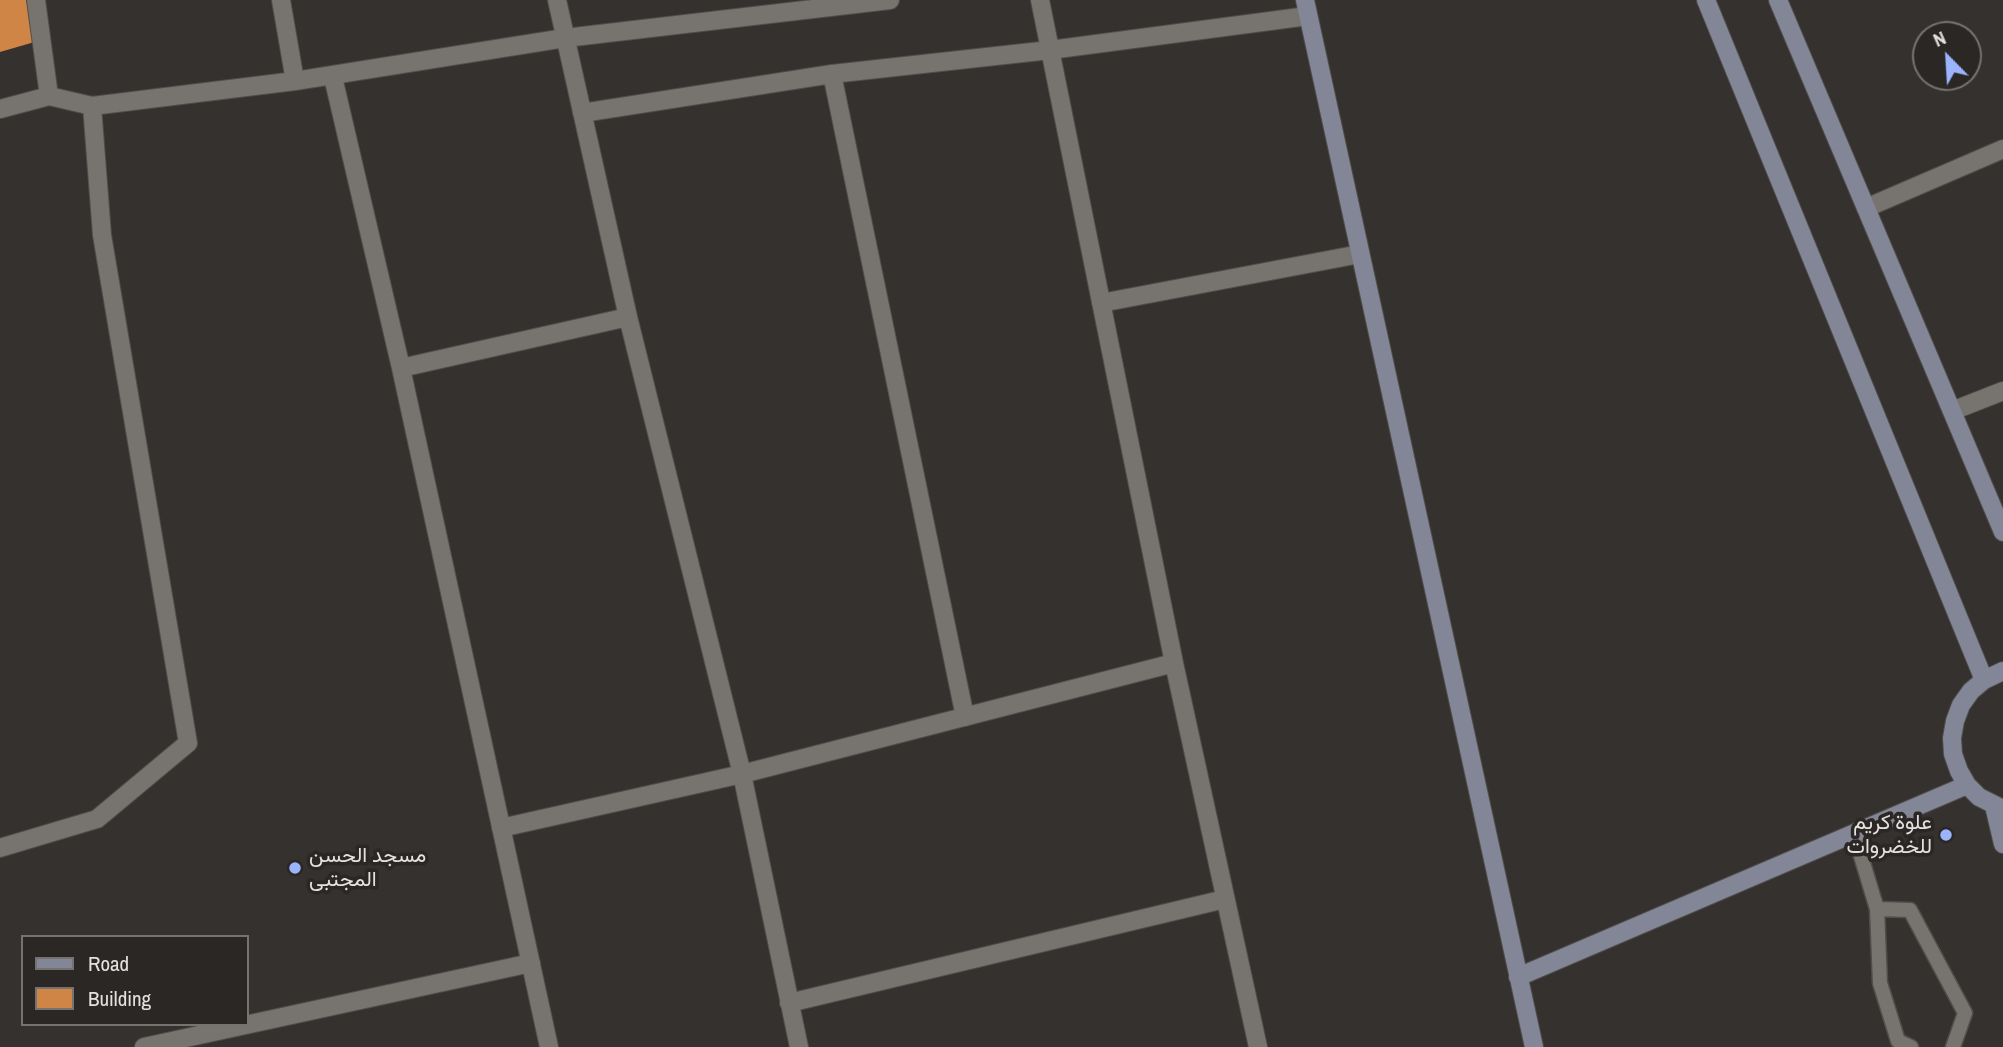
<!DOCTYPE html>
<html>
<head>
<meta charset="utf-8">
<style>
  body { margin:0 }
  #map { position:relative; width:2003px; height:1047px; overflow:hidden; background:#35312e; font-family:"Archivo Narrow",sans-serif }
  canvas { display:block }
  .legend { position:absolute; left:21px; top:935px; width:228px; height:91px; box-sizing:border-box; background:#2b2724; border:2px solid #75726f; margin:0; padding:9px 12px; list-style:none; font-size:21px; color:#e4e2e0 }
  .legend li { display:flex; align-items:center; gap:14px; height:35px }
  .legend b { width:35px; border:2px solid #75726f }
  .north { position:absolute; left:1912px; top:21px; width:70px; height:70px; box-sizing:border-box; background:#2b2724; border:2px solid #75726f; border-radius:50%; rotate:336deg; font-size:19px; font-weight:700; line-height:28px; text-align:center; color:#e4e2e0 }
  .north::after { content:''; display:block; margin:auto; width:24px; height:32px; background:#9bb5fd; clip-path:polygon(50% 0,100% 100%,50% 72%,0 100%) }
</style>
</head>
<body>
<div id="map">
<canvas width="2003" height="1047"></canvas>
<ul class="legend">
<li><b style="height:9px;background:#828696"></b>Road</li>
<li><b style="height:19px;background:#ce8545"></b>Building</li>
</ul>
<div class="north">N</div>
</div>
<script>
const c = document.querySelector('canvas').getContext('2d');
c.lineJoin = 'round';
function fillPath(path, color) {
  c.fillStyle = color;
  c.fill(path, 'evenodd');
}
function poly(rows) {
  const path = new Path2D();
  for (const r of rows) {
    path.moveTo(r[0], r[1]);
    for (let i = 2; i < r.length; i += 2) path.lineTo(r[i], r[i + 1]);
  }
  return path;
}
function stroke(path, color, width, dash) {
  c.strokeStyle = color;
  c.lineWidth = width;
  c.lineCap = dash ? 'butt' : 'round';
  c.setLineDash(dash || []);
  c.stroke(path);
}
function write(font, color, halo, rows, align = 'center') {
  c.font = font + ' "Archivo Narrow",Vazirmatn,sans-serif';
  c.lineWidth = 7;
  c.setLineDash([]);
  c.textBaseline = 'middle';
  c.strokeStyle = halo;
  c.fillStyle = color;
  for (const [text, x, y, turn = 0] of rows) {
    c.save();
    c.translate(x, y);
    c.rotate((+turn || 0) * Math.PI / 180);
    c.textAlign = isNaN(turn) ? turn : align;
    if (halo) c.strokeText(text, 0, 0);
    c.fillText(text, 0, 0);
    c.restore();
  }
}
fillPath(poly([
  [0,0,26,0,38,41,0,52]
]), '#ce8545');
const lane = poly([
  [1854,833,1877,909,1880,983,1898,1041,1911,1047],
  [1877,909,1910,910,1965,1013,1953,1047]
]);
const street = poly([
  [36,0,49,96],
  [281,0,295,81],
  [557,0,628,317,742,774,799,1047],
  [1040,0,1174,663,1258,1047],
  [832,74,965,717],
  [333,77,401,368,549,1047],
  [0,109,49,96,92,106,295,81,565,38,890,0],
  [582,113,832,74,1050,50,1308,16],
  [1866,208,2003,149],
  [1101,303,1360,254],
  [401,368,628,317],
  [1952,411,2003,391],
  [501,828,742,774,1174,663],
  [0,848,97,819,188,743,102,235,92,106],
  [789,1003,1225,899],
  [144,1047,531,963]
]);
const secondary = poly([
  [1305,0,1534,1047],
  [1706,0,1984,680],
  [1778,0,2003,532],
  [2003,671,1984,680,1971,691,1961,705,1955,721,1952,738,1953,754,1959,771,1967,785,1979,797,2003,809],
  [1994,806,2003,844],
  [1518,977,1967,785]
]);
stroke(lane, '#504d4b', 17);
stroke(street, '#504d4b', 20);
stroke(secondary, '#504d4b', 20);
stroke(lane, '#77736f', 14);
stroke(street, '#77736f', 18);
stroke(secondary, '#828696', 18);
for (const [x, y, r, color] of [
  [1946,835,7,"#9bb5fd"],
  [295,868,7,"#9bb5fd"]
]) {
  const dot = new Path2D();
  dot.arc(x, y, r, 0, 2 * Math.PI);
  c.fillStyle = color;
  c.fill(dot);
  stroke(dot, '#2b2724', 2.5);
}
write('21px', '#e4e2e0', '#2b2724', [
  ["علوة كريم",1932,823],
  ["للخضروات",1932,847],
  ["مسجد الحسن",309,856,"left"],
  ["المجتبى",309,880,"left"]
], 'right');
</script>
</body>
</html>
